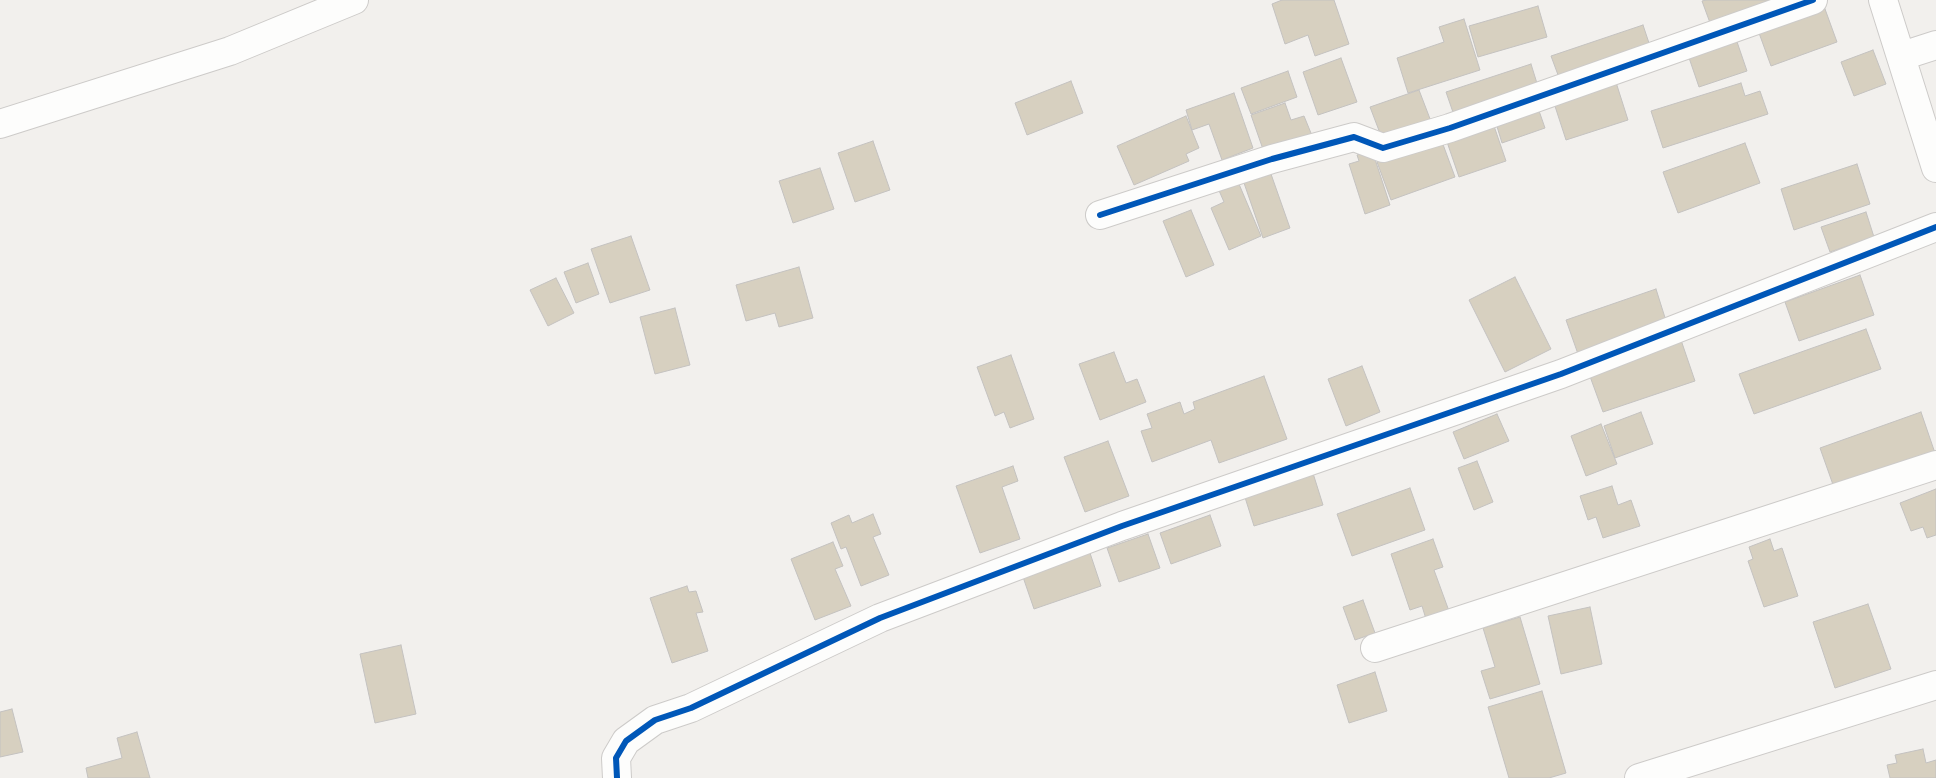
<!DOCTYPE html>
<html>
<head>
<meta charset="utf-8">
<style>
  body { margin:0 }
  canvas { display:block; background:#f2f0ed }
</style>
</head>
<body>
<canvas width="1936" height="778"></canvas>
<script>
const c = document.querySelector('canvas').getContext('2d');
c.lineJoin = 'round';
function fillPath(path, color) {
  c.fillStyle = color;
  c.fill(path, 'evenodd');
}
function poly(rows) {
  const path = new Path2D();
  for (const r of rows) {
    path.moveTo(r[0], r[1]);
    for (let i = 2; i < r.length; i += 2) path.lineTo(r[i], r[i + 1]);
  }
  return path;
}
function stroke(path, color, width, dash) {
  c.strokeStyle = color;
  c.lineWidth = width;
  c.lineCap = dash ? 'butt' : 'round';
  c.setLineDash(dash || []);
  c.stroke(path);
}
const building = poly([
  [1282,0,1334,0,1349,44,1315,56,1308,35,1285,44,1272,4,1282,0],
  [1706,0,1800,0,1713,31,1702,1,1706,0],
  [1538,6,1547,37,1478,57,1469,26,1538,6],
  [1825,9,1837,42,1771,66,1759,33,1825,9],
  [1464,19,1480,70,1408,93,1397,58,1444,42,1439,27,1464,19],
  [1643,25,1652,52,1561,83,1551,56,1643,25],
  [1734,33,1747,71,1699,87,1686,49,1734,33],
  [1873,50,1886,84,1854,96,1841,62,1873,50],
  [1341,58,1357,102,1318,115,1303,72,1341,58],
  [1531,64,1540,93,1456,121,1446,92,1531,64],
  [1288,71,1297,97,1251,114,1241,88,1288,71],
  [1614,76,1628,120,1566,140,1552,97,1614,76],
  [1071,81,1083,113,1027,135,1015,103,1071,81],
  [1741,83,1745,96,1760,91,1768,114,1663,148,1651,111,1741,83],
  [1419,90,1432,124,1383,141,1370,107,1419,90],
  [1234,93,1253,148,1222,160,1209,124,1192,130,1186,110,1234,93],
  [1285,103,1291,120,1304,116,1313,138,1265,155,1251,115,1285,103],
  [1537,105,1545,128,1502,143,1495,120,1537,105],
  [1186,116,1199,148,1186,154,1189,161,1134,185,1117,146,1186,116],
  [1493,123,1506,161,1459,177,1446,139,1493,123],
  [1441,139,1455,177,1391,200,1377,162,1441,139],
  [873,141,890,190,855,202,838,153,873,141],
  [1745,143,1760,183,1678,213,1663,172,1745,143],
  [1372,150,1390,205,1365,214,1349,164,1359,161,1357,155,1372,150],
  [1857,164,1870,204,1794,230,1781,189,1857,164],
  [820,168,834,209,793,223,779,181,820,168],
  [1271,174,1290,228,1263,238,1244,183,1271,174],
  [1236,177,1261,236,1229,250,1211,208,1224,202,1217,186,1236,177],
  [1191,210,1214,265,1186,277,1163,221,1191,210],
  [1866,212,1874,237,1830,252,1821,227,1866,212],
  [631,236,650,290,610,303,591,249,631,236],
  [588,263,599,294,576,303,564,272,588,263],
  [799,267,813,318,779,327,775,313,746,321,736,285,799,267],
  [1860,275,1874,315,1799,341,1785,302,1860,275],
  [1515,277,1551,349,1505,372,1469,300,1515,277],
  [556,278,574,313,548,326,530,290,556,278],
  [1656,289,1667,324,1578,354,1566,320,1656,289],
  [675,308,690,365,655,374,640,317,675,308],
  [1866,329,1881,369,1754,414,1739,374,1866,329],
  [1681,340,1695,381,1603,412,1588,371,1681,340],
  [1114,352,1126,383,1137,379,1146,402,1100,420,1079,364,1114,352],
  [1011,355,1034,419,1010,428,1004,412,995,416,977,367,1011,355],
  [1362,366,1380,412,1346,426,1328,379,1362,366],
  [1264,376,1287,439,1219,463,1211,440,1152,462,1141,431,1152,428,1147,414,1180,402,1184,414,1195,409,1193,402,1264,376],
  [1641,412,1653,444,1615,458,1604,426,1641,412],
  [1921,412,1936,456,1837,496,1820,448,1921,412],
  [1497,414,1509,441,1464,459,1453,432,1497,414],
  [1601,424,1617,464,1586,476,1571,436,1601,424],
  [1108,441,1129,496,1085,512,1064,457,1108,441],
  [1477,461,1493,502,1474,510,1458,468,1477,461],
  [1013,466,1018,481,1002,487,1020,539,980,553,956,486,1013,466],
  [1312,470,1323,505,1254,526,1243,491,1312,470],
  [1612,486,1618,505,1631,500,1640,526,1603,538,1596,517,1588,520,1580,496,1612,486],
  [1410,488,1425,530,1352,556,1337,514,1410,488],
  [1936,489,1936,535,1927,538,1923,527,1911,531,1900,503,1936,489],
  [873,514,881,534,873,537,889,575,861,586,846,547,841,549,831,523,849,515,852,523,873,514],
  [1210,515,1221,546,1171,564,1160,533,1210,515],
  [1148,534,1160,568,1119,582,1107,548,1148,534],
  [1433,539,1443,567,1434,570,1449,611,1426,619,1422,606,1410,610,1391,554,1433,539],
  [1770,539,1774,551,1782,548,1798,596,1764,607,1748,561,1753,559,1749,547,1770,539],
  [833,542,843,566,835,569,851,606,815,620,791,559,833,542],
  [1090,553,1101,586,1034,609,1023,577,1090,553],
  [687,586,689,592,696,591,703,612,696,613,708,651,672,663,650,598,687,586],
  [1363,600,1375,633,1355,640,1343,607,1363,600],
  [1868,604,1891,669,1835,688,1813,622,1868,604],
  [1590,607,1602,664,1561,674,1548,616,1590,607],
  [1520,617,1540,684,1490,699,1481,671,1495,667,1483,628,1520,617],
  [401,645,416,714,375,723,360,654,401,645],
  [1375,672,1387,711,1349,723,1337,685,1375,672],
  [1542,691,1566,773,1549,778,1509,778,1488,707,1542,691],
  [12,709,23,752,0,757,0,712,12,709],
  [137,732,150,778,88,778,86,768,122,758,117,738,137,732],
  [1923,749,1926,763,1936,760,1936,778,1890,778,1887,765,1897,763,1895,755,1923,749]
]);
fillPath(building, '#d7d0c0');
stroke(building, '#c4c2c0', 1);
const minor = poly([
  [1883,0,1936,168],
  [1902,56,1936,45],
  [0,124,230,51,354,0],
  [1100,215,1272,159,1354,137,1383,148,1450,128,1813,0],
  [1375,648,1936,465],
  [617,778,616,758,626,741,655,720,691,708,880,618,1122,526,1561,374,1936,227],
  [1639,778,1936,685]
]);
stroke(minor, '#cdcbc9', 30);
stroke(minor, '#fdfdfc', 28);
stroke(poly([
  [1100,215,1272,159,1354,137,1383,148,1450,128,1813,0],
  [617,778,616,758,626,741,655,720,691,708,880,618,1122,526,1561,374,1936,227]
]), '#0057b8', 6);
</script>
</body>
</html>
